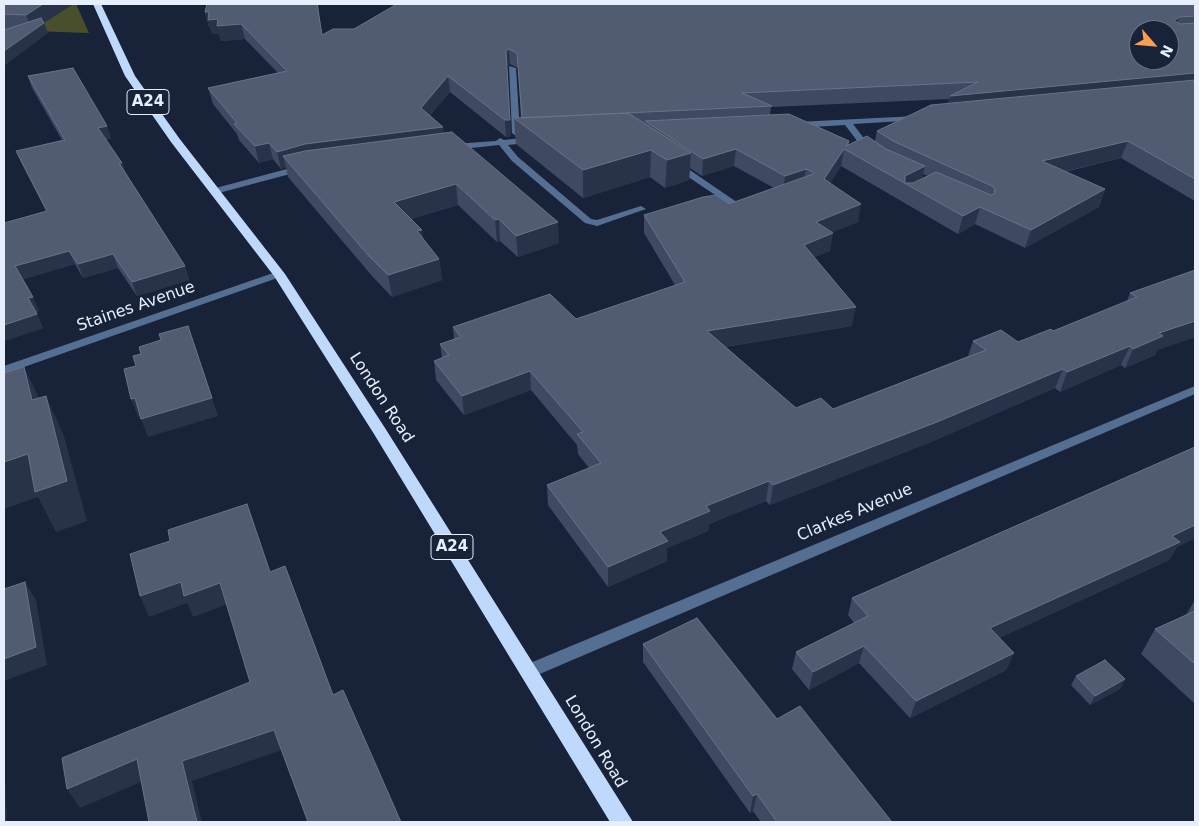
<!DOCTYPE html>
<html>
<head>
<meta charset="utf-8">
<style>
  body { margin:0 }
  #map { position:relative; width:1199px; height:826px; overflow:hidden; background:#182339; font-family:"DejaVu Sans",sans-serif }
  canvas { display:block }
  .frame { position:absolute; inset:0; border:5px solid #e7effe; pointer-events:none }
  .north { position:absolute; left:1129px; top:20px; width:50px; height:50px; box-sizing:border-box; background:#182339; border:1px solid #6b7588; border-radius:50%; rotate:117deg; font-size:14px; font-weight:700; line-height:20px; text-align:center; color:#e7effe }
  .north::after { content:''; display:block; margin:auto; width:18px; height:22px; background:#fa9f4f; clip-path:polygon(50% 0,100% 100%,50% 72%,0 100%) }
</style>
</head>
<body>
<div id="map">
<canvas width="1199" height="826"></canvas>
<div class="frame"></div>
<div class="north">N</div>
</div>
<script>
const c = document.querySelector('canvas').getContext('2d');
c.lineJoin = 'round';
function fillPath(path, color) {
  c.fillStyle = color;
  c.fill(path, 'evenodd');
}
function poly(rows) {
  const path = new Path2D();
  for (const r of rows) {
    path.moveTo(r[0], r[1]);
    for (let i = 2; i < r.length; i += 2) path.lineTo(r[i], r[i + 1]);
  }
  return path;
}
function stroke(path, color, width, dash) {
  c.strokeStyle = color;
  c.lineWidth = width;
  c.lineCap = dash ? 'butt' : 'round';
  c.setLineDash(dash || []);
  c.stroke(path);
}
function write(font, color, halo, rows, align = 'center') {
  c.font = font + ' "DejaVu Sans",sans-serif';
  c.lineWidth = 4.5;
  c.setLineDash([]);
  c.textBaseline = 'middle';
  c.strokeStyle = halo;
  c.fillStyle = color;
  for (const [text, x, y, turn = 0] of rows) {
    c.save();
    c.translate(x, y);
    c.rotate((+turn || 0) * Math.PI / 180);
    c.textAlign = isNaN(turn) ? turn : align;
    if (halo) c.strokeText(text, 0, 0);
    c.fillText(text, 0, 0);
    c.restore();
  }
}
fillPath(poly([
  [4,4,76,4,89,33,4,30]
]), '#494f2a');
fillPath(poly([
  [509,66,516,68,520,133,516,136,512,133,509,66],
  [917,116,920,116,920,120,853,124,875,153,871,156,868,155,845,125,797,128,793,125,797,122,917,116],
  [532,137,536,140,535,142,508,145,518,157,591,219,597,220,641,206,646,209,597,226,585,223,512,161,499,145,453,150,449,147,453,144,496,141,500,138,504,140,532,137],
  [675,161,678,162,744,207,742,209,736,209,672,166,671,164,675,161],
  [302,165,306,168,305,170,215,194,210,191,212,189,302,165],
  [279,271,283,272,284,274,283,276,4,374,4,366,279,271],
  [1195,386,1195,394,535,676,529,678,523,676,521,671,523,666,1195,386]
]), '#556f93');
fillPath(poly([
  [93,4,101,4,135,76,179,138,285,274,385,428,633,822,610,822,374,434,274,276,171,142,125,76,93,4]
]), '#bfd9fd');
fillPath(poly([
  [4,4,74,4,44,23,48,33,4,30],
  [207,4,318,4,322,35,354,29,1195,4,1195,201,1121,158,1065,172,1105,189,1099,207,1025,248,975,224,958,234,841,166,830,183,858,222,832,232,830,251,814,257,852,326,725,347,796,408,833,409,968,356,973,341,1018,342,1053,331,1127,301,1130,293,1195,270,1195,337,1157,350,1155,355,1125,368,1121,365,1060,392,1055,388,931,442,770,505,766,501,709,524,708,531,667,548,667,561,608,587,548,505,547,485,589,468,578,454,577,445,531,390,464,415,436,380,434,361,442,358,440,344,454,339,453,327,576,319,675,285,644,233,644,215,729,204,774,188,734,166,702,176,690,168,689,180,665,188,650,177,583,198,516,144,514,118,521,118,518,68,510,64,507,66,511,136,506,137,450,92,430,115,444,133,559,243,518,257,500,241,497,242,458,205,411,219,422,230,423,238,439,259,442,280,392,297,372,276,288,177,286,167,281,169,273,159,259,163,239,140,237,134,213,104,208,88,278,73,245,39,221,41,219,34,212,34,210,27,209,27,205,12],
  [949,99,948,104,877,131,875,141,849,145,849,141,770,115,771,107],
  [923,174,928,176,922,179],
  [28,76,111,138,106,140,122,163,125,172,185,266,189,280,137,296,118,268,83,278,75,264,23,279,39,311,36,312,43,328,4,341,4,223,46,211,22,164,16,151,62,140,32,88],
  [1195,447,1195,538,1177,547,1169,560,999,638,1014,653,1006,670,910,718,859,663,809,690,792,669,796,652,854,623,848,615,852,598],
  [1195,600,1195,704,1141,654,1155,629,1186,615],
  [643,644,777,719,892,822,761,822,753,811,750,813,643,662],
  [1076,676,1125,679,1120,689,1090,705,1071,685]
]), '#3f4a62');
fillPath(poly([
  [43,4,74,4,44,23,48,33,4,66,4,51,32,31,26,15],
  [205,12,209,12,218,19,241,24,245,39,221,41,219,34,212,34,210,27,209,27],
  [1179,17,1174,31,1174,21],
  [509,49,510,64,507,66,511,136,506,137,505,120,506,51],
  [1195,73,1195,88,946,112,950,96],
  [448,76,450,92,423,124,421,108],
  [107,126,111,138,102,141,98,128],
  [443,127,445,143,283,156,286,167,281,169,277,152,305,144],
  [1128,141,1121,158,1036,178,1042,161],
  [269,143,273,159,259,163,255,146],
  [736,149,734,166,702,176,703,159],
  [844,149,841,166,822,197,824,179],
  [651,150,650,177,583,198,583,170],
  [691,153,689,180,665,188,667,160],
  [119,163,122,163,126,175],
  [925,166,921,183,904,183,905,176],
  [806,169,803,186,783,193,785,176],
  [456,184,458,205,397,223,394,202],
  [1105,189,1099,207,1025,248,1031,230],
  [861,204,858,222,813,240,816,222],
  [980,207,975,224,958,234,963,216],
  [499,219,500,241,497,242,495,220],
  [558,222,559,243,518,257,516,236],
  [422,230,424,251,417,231],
  [833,233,830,251,801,263,804,245],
  [69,251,75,264,22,280,15,266],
  [113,254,118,268,83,278,78,264],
  [439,259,442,280,392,297,388,275],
  [185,266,189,280,137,296,132,282],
  [33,297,39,311,34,312,28,298],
  [856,307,852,326,705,350,707,331],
  [37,314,43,328,4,341,4,325],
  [1195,321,1195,337,1157,350,1155,355,1125,368,1133,349,1159,333],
  [1130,346,1121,365,1060,392,1067,372],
  [24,367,43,406,32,400],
  [1063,369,1055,388,931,442,770,505,773,485],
  [530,371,531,390,464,415,462,396],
  [46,396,64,436,87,521,56,532,38,497,4,509,4,462],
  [135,398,143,416,138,417,131,399],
  [212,398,218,416,148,437,141,419],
  [769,481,766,501,709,524,708,531,667,548,667,561,608,587,608,567,660,532,706,506],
  [1195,525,1195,538,1177,547,1169,560,982,646,990,628],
  [25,582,36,600,47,665,4,681,4,659],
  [181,582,220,583,228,604,193,617,187,603,149,617,140,596],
  [864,646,859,663,809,690,813,672],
  [1014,653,1006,670,910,718,916,701],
  [1125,679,1120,689,1090,705,1095,696],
  [274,730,282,750,192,781,202,822,197,822,182,761],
  [4,758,7,822,4,822],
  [137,759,148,779,80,808,67,789],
  [757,794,753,811,750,813,753,796]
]), '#28334a');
const building = poly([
  [4,4,43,4,26,15,4,14,4,4],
  [207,4,317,4,322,35,333,29,354,29,397,4,1195,4,1195,16,1179,17,1174,21,1180,24,1195,23,1195,73,950,96,978,82,742,93,772,106,522,118,517,53,509,49,506,51,510,120,505,120,448,76,421,108,443,127,305,144,277,152,269,143,255,146,234,124,237,123,208,88,287,71,241,24,217,26,218,19,208,20,209,12,205,12,207,4],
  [1139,30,1169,30,1169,60,1139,60,1139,30],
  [41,18,44,23,4,51,4,30,41,18],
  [73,68,107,126,98,128,122,163,119,163,185,266,132,282,113,254,78,264,69,251,15,266,33,297,28,298,37,314,4,325,4,223,47,211,16,151,65,140,28,76,73,68],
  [1195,80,1195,179,1128,141,1042,161,1105,189,1031,230,980,207,963,216,844,149,824,179,861,204,816,222,833,233,804,245,856,307,707,331,796,408,821,398,833,409,986,350,973,341,1001,330,1018,342,1051,329,1053,331,1137,297,1130,293,1195,270,1195,321,1159,333,1163,336,1133,349,1130,346,1067,372,1063,369,937,422,773,485,769,481,706,506,710,511,660,532,668,541,608,567,547,485,601,463,577,434,583,432,530,371,462,396,434,361,449,355,440,344,461,337,453,327,550,294,576,319,685,282,644,215,703,197,716,195,729,204,813,174,813,172,806,169,785,176,736,149,703,159,645,121,789,114,849,141,846,146,867,136,886,149,925,166,905,176,905,183,913,183,936,172,991,195,995,193,994,187,893,141,877,131,931,105,1195,80],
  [628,113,691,153,667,160,651,150,583,170,514,118,628,113],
  [452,132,558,222,516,236,499,219,495,220,456,184,394,202,422,230,417,231,439,259,388,275,368,255,283,156,305,151,452,132],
  [188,326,212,398,141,419,135,398,131,399,124,369,136,366,133,356,141,354,139,347,161,340,159,334,188,326],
  [24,367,32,400,46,396,67,481,35,492,28,454,4,462,4,373,24,367],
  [1195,447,1195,525,1172,536,1180,542,990,628,1014,653,916,701,864,646,813,672,796,652,868,616,852,598,1195,447],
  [247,504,270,572,285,566,333,695,343,690,401,822,308,822,274,730,182,761,197,822,149,822,137,759,67,789,62,758,250,682,220,583,184,596,181,582,140,596,130,554,170,541,168,530,247,504],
  [25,582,36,647,4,659,4,589,25,582],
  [1195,611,1195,664,1155,629,1195,611],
  [697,618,777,719,800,706,892,822,777,822,757,794,753,796,643,644,697,618],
  [1105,660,1125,679,1095,696,1076,676,1105,660]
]);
fillPath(building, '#515c73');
stroke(building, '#687388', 1);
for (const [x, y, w] of [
  [148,102,42],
  [452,547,42]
]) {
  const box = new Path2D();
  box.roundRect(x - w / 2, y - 12.5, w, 25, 4);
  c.fillStyle = '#182339';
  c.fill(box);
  stroke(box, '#e7effe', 1);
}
write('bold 15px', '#e7effe', null, [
  ["A24",148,102],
  ["A24",452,547]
]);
write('16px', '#e7effe', '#182339', [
  ["Staines Avenue",136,307,-19],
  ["London Road",381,398,57],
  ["Clarkes Avenue",855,513,-23],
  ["London Road",595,742,59]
]);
</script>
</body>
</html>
